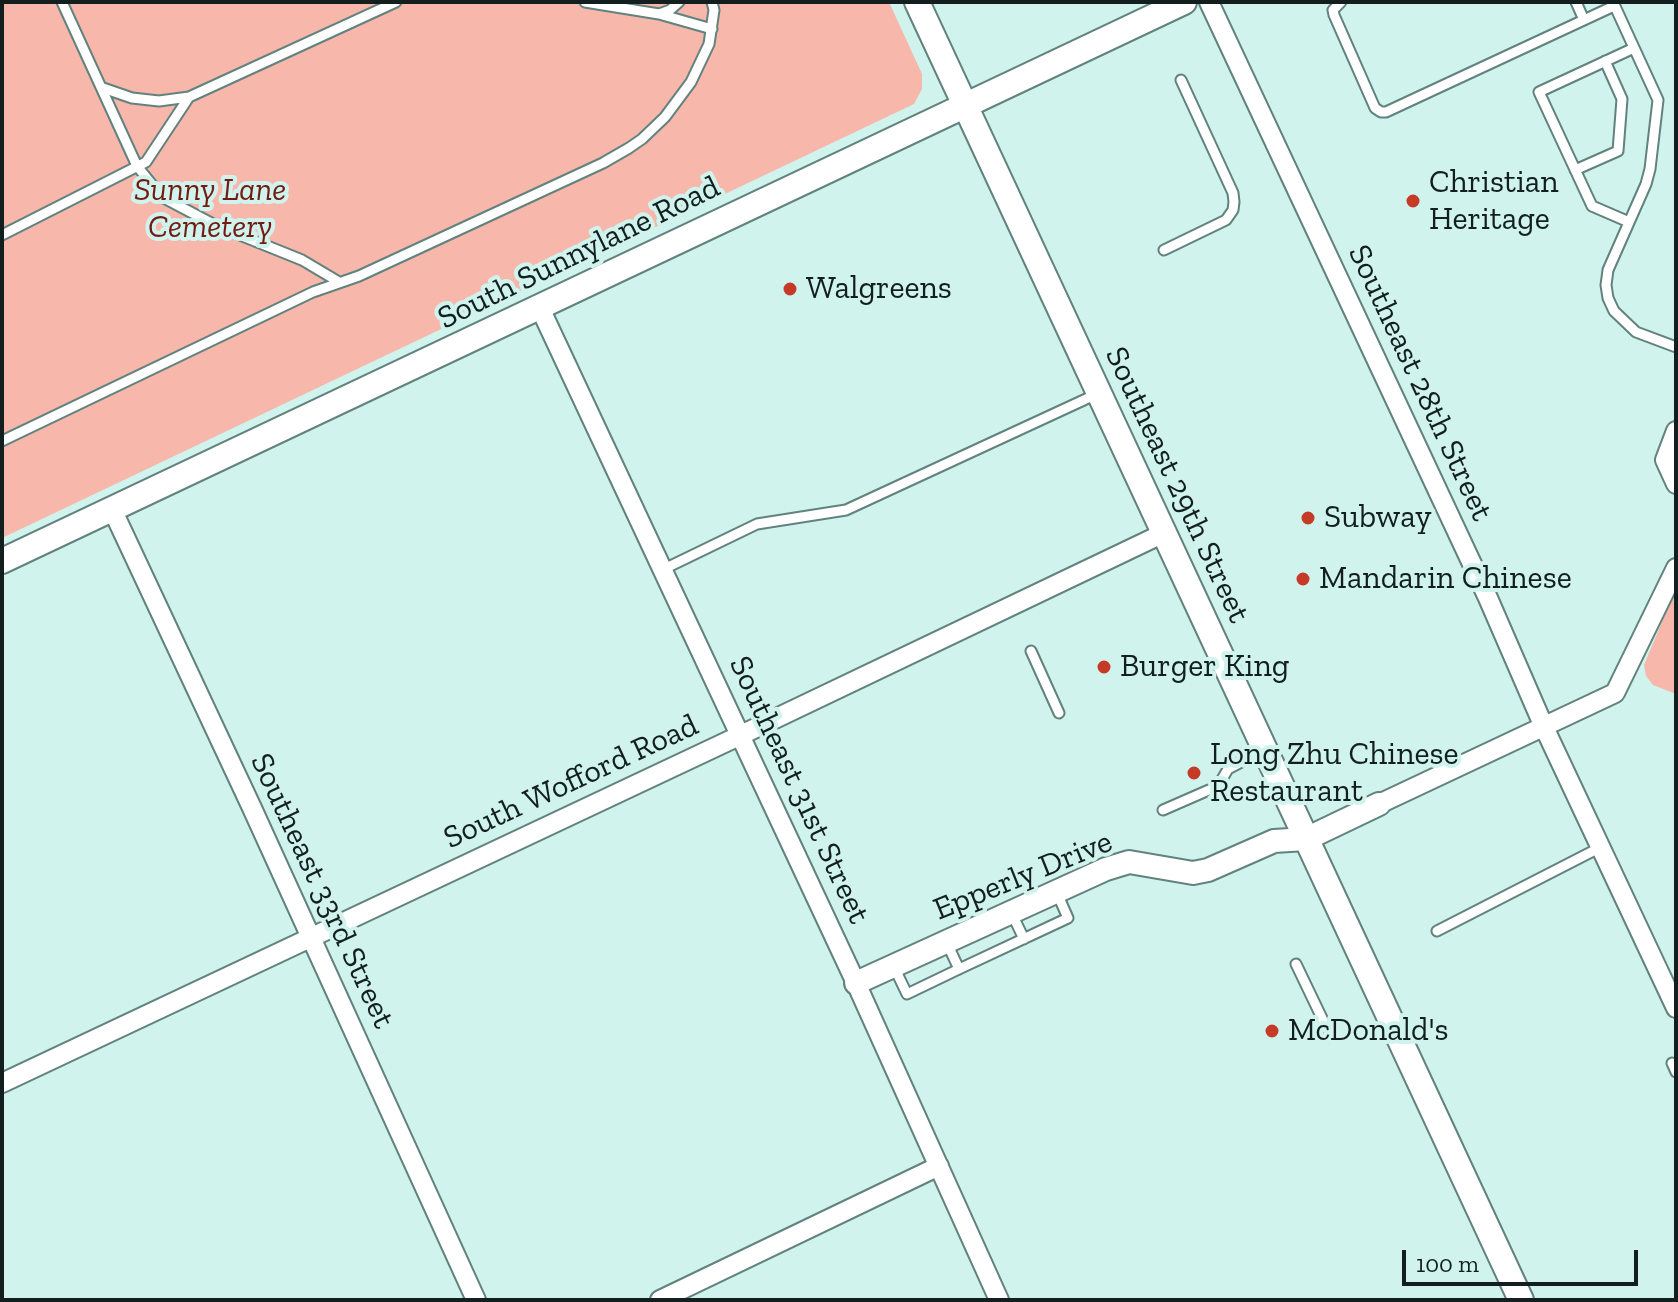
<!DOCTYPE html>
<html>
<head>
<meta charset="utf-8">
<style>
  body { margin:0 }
  #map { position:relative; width:1678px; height:1302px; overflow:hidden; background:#d0f3ee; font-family:"Zilla Slab",serif }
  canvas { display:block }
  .frame { position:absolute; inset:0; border:4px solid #121f1e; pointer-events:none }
  .scale { position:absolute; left:1402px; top:1250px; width:236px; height:36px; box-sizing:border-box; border:4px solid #121f1e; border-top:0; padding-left:10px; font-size:24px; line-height:28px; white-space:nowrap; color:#121f1e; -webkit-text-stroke:6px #d0f3ee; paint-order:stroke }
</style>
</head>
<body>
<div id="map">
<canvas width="1678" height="1302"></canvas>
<div class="frame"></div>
<div class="scale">100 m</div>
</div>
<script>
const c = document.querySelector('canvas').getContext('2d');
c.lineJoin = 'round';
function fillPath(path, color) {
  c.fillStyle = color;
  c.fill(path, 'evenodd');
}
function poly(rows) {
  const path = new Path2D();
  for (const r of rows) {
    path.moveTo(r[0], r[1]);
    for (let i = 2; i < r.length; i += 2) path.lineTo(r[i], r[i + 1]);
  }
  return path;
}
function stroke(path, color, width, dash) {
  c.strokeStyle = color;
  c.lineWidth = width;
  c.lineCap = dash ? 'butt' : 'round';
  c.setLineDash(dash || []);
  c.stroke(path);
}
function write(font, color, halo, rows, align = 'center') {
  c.font = font + ' "Zilla Slab",serif';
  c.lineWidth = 8;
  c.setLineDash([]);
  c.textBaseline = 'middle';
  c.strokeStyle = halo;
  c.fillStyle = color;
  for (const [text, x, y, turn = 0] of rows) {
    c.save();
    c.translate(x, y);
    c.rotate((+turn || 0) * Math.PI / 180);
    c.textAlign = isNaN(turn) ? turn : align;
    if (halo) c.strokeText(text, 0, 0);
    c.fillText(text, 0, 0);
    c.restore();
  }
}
fillPath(poly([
  [2,2,889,2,922,74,922,89,914,104,2,538],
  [1676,588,1676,694,1653,685,1646,676,1644,665]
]), '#f7b7ab');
const service = poly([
  [62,2,137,166,162,197,215,225,302,260,339,282],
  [585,2,659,14,712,29],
  [1341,2,1333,10,1334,15,1375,108,1381,112,1386,112,1614,6],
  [1576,2,1584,20],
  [1613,2,1658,100,1650,169,1646,184,1608,270,1606,285,1608,298,1614,311,1636,332,1676,347],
  [659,14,670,10,679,2],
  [103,88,132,98,159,101,189,97],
  [1575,170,1618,151,1622,99,1605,61],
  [1629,222,1592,206,1539,92,1634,48],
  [2,235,146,162,189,97,396,2],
  [1164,250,1226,220,1233,210,1234,202,1233,193,1181,80],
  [2,441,313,292,359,276,603,163,629,148,642,139,665,117,691,82,709,44,714,10,712,2],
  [664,569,757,524,846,510,1099,393],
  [1031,651,1059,713],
  [1163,810,1218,786,1228,769,1264,750],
  [1012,914,1024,939],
  [1437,931,1601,847],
  [946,941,959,969],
  [1296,964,1331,1037],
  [894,967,907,994,959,969,1068,918,1056,891],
  [1672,1063,1676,1072]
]);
const minor = poly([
  [1209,2,1488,598,1544,727,1676,1008],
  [540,308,856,983,999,1300],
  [1676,431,1665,460,1676,484],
  [112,509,252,808,476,1300],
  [1379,804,1615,693,1676,568],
  [2,1083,741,735,1164,533],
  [660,1300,939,1166]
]);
const tertiary = poly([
  [856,983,1106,869,1129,862,1193,873,1208,870,1274,841,1306,839,1379,804]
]);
const secondary = poly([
  [917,2,1521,1300],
  [2,561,1184,2]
]);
stroke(service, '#62827e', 13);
stroke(minor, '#62827e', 22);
stroke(tertiary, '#62827e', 26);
stroke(secondary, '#62827e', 28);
stroke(service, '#fff', 9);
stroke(minor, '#fff', 18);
stroke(tertiary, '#fff', 22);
stroke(secondary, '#fff', 24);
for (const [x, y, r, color] of [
  [1413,201,8,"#c63a28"],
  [790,289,8,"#c63a28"],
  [1308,518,8,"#c63a28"],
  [1303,579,8,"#c63a28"],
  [1104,667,8,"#c63a28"],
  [1194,773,8,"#c63a28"],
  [1272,1031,8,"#c63a28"]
]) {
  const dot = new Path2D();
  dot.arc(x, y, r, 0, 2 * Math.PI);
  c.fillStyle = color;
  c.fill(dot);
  stroke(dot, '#d0f3ee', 3);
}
write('32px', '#121f1e', '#d0f3ee', [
  ["Christian",1429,183],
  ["Heritage",1429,220],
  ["Walgreens",806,289],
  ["Subway",1324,518],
  ["Mandarin Chinese",1319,579],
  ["Burger King",1120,667],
  ["Long Zhu Chinese",1210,755],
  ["Restaurant",1210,792],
  ["McDonald's",1288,1031]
], 'left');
write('italic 32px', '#721b10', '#d0f3ee', [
  ["Sunny Lane",210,191],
  ["Cemetery",210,228]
]);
write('32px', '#121f1e', '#d0f3ee', [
  ["South Sunnylane Road",579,253,-26],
  ["Southeast 28th Street",1420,383,65],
  ["Southeast 29th Street",1177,485,65],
  ["South Wofford Road",571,782,-25],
  ["Southeast 31st Street",799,790,65],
  ["Epperly Drive",1023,876,-22],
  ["Southeast 33rd Street",322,891,65]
]);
</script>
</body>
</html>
